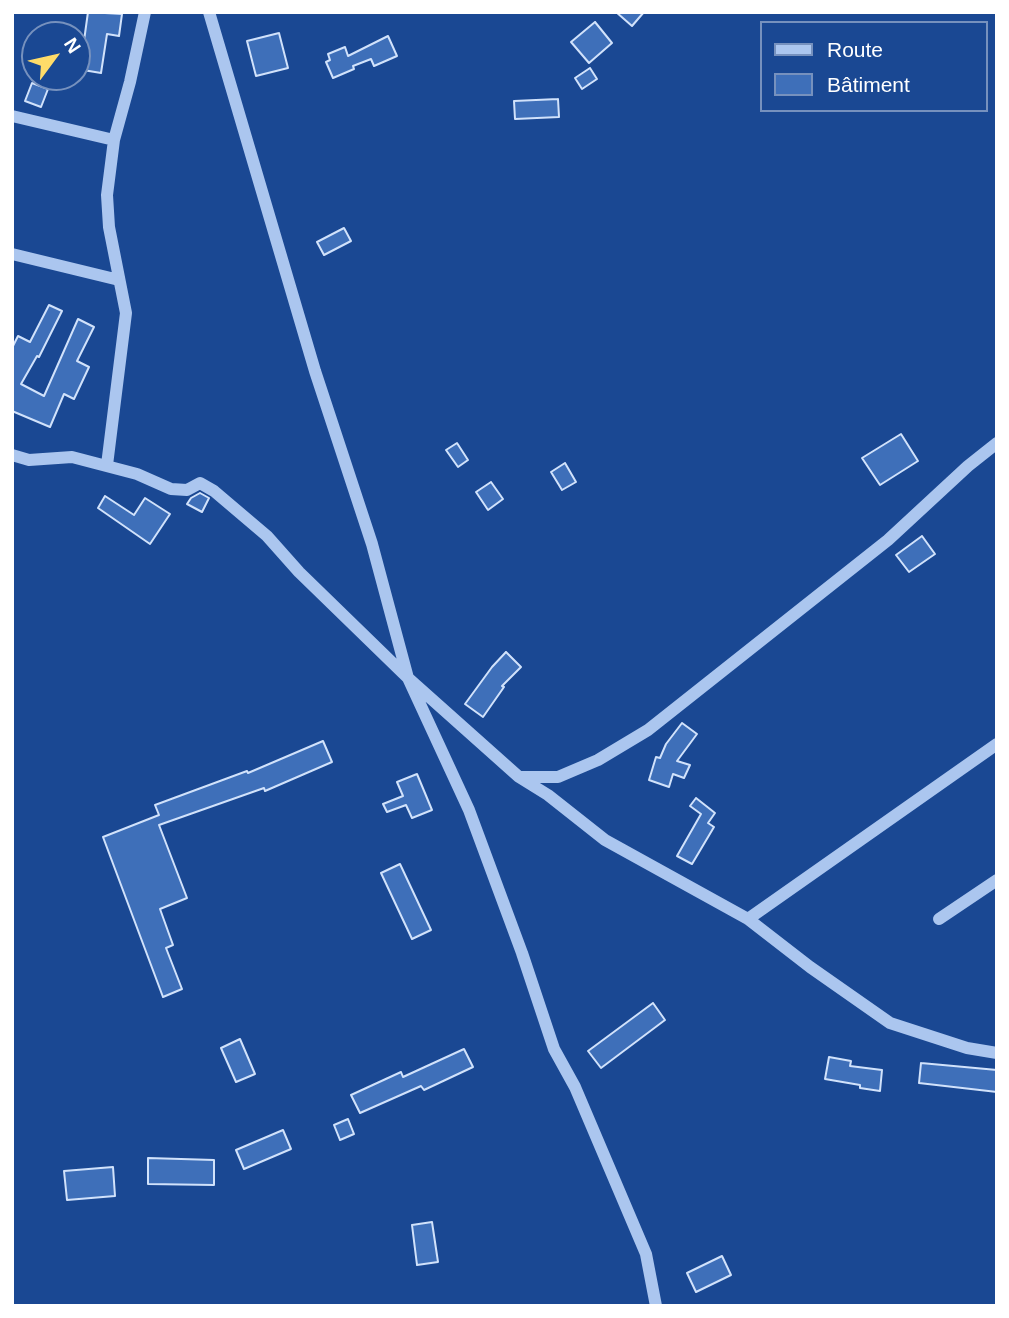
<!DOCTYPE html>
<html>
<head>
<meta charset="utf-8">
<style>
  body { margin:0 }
  #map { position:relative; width:1009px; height:1318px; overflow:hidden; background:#1a4893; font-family:Helvetica,sans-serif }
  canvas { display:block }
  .frame { position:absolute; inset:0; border:14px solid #fff; pointer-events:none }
  .legend { position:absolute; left:760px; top:21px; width:228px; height:91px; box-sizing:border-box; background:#1a4893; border:2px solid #7691be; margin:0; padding:9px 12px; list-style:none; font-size:21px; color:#fff }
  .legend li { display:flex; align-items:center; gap:14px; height:35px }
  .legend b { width:35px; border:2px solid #7691be }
  .north { position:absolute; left:21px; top:21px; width:70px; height:70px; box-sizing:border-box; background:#1a4893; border:2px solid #7691be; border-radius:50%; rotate:57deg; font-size:19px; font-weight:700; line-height:28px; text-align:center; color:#fff }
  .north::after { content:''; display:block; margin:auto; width:24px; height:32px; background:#ffdc69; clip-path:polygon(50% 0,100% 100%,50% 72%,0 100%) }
</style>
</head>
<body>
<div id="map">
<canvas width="1009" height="1318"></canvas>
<div class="frame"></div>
<ul class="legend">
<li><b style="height:9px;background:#abc6ef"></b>Route</li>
<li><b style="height:19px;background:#3e6fb9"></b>Bâtiment</li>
</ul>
<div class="north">N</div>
</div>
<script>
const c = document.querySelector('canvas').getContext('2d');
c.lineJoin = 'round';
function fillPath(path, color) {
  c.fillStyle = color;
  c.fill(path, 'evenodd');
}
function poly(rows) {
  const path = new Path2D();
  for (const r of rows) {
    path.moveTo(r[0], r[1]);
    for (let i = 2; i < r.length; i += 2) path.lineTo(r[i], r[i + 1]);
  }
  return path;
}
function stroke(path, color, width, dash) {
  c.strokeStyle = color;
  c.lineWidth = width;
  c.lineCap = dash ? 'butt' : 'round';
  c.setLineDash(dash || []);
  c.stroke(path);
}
const building = poly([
  [88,12,122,14,119,36,107,34,101,73,77,69,77,46,83,48,88,12],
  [616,12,644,12,632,26,616,12],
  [595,22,612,43,589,63,571,42,595,22],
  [279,33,288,68,256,76,247,41,279,33],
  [388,36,397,56,374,66,371,59,353,66,354,69,333,78,326,62,330,60,328,54,345,47,348,56,388,36],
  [590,68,597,79,582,89,575,78,590,68],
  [32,83,48,89,41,107,25,101,32,83],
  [558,99,559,117,515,119,514,101,558,99],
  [344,228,351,241,324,255,317,242,344,228],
  [49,305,62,311,39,357,37,356,21,384,44,396,78,319,94,327,77,361,89,367,74,399,64,394,50,427,12,411,12,348,18,336,30,342,49,305],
  [901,434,918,461,880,485,862,458,901,434],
  [457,443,468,460,458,467,446,450,457,443],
  [565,463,576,482,562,490,551,472,565,463],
  [491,482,503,499,488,510,476,492,491,482],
  [200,493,209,498,202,512,187,504,191,498,200,493],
  [105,496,134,515,145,498,170,514,150,544,98,508,105,496],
  [922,536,935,554,909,572,896,555,922,536],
  [506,652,521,667,502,686,504,687,483,717,465,704,492,667,506,652],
  [682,723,697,734,677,761,690,765,684,778,673,774,669,787,649,780,656,757,660,758,666,744,682,723],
  [323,741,332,762,265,791,264,788,159,825,187,898,160,909,173,945,166,948,182,989,163,997,103,837,159,815,155,805,247,771,248,773,323,741],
  [417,774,432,810,412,818,406,805,387,812,383,804,403,796,397,782,417,774],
  [696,798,715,813,708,823,714,827,692,864,677,856,701,814,690,806,696,798],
  [400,864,431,930,412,939,381,873,400,864],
  [653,1003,665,1020,601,1068,588,1051,653,1003],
  [240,1039,255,1074,236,1082,221,1048,240,1039],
  [464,1049,473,1067,424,1090,421,1086,360,1113,351,1095,401,1072,403,1077,464,1049],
  [829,1057,851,1061,850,1066,882,1070,880,1091,860,1088,860,1085,825,1079,829,1057],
  [921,1063,997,1070,997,1092,919,1083,921,1063],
  [348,1119,354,1134,340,1140,334,1125,348,1119],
  [283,1130,291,1149,244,1169,236,1150,283,1130],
  [148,1158,214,1160,214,1185,148,1184,148,1158],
  [113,1167,115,1196,67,1200,64,1171,113,1167],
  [432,1222,438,1262,417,1265,412,1225,432,1222],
  [722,1256,731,1275,696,1292,687,1273,722,1256]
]);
fillPath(building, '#3e6fb9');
stroke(building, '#d1e2fb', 2);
stroke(poly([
  [209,12,315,371,372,544,408,678,469,810,522,953,554,1049,575,1087,646,1254,656,1306],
  [12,116,114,140],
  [12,254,119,280],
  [12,455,29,460,72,457,137,474,171,489,187,490,200,483,214,491,267,536,299,572,408,678,519,777,548,795,605,840,748,919,810,967,890,1023,967,1048,997,1053],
  [107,465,126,313,109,227,107,195,114,140,130,82,145,12],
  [521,777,558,777,598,760,648,730,888,540,968,466,997,443],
  [748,919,997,744],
  [939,919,997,880]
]), '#abc6ef', 12);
</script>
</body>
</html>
